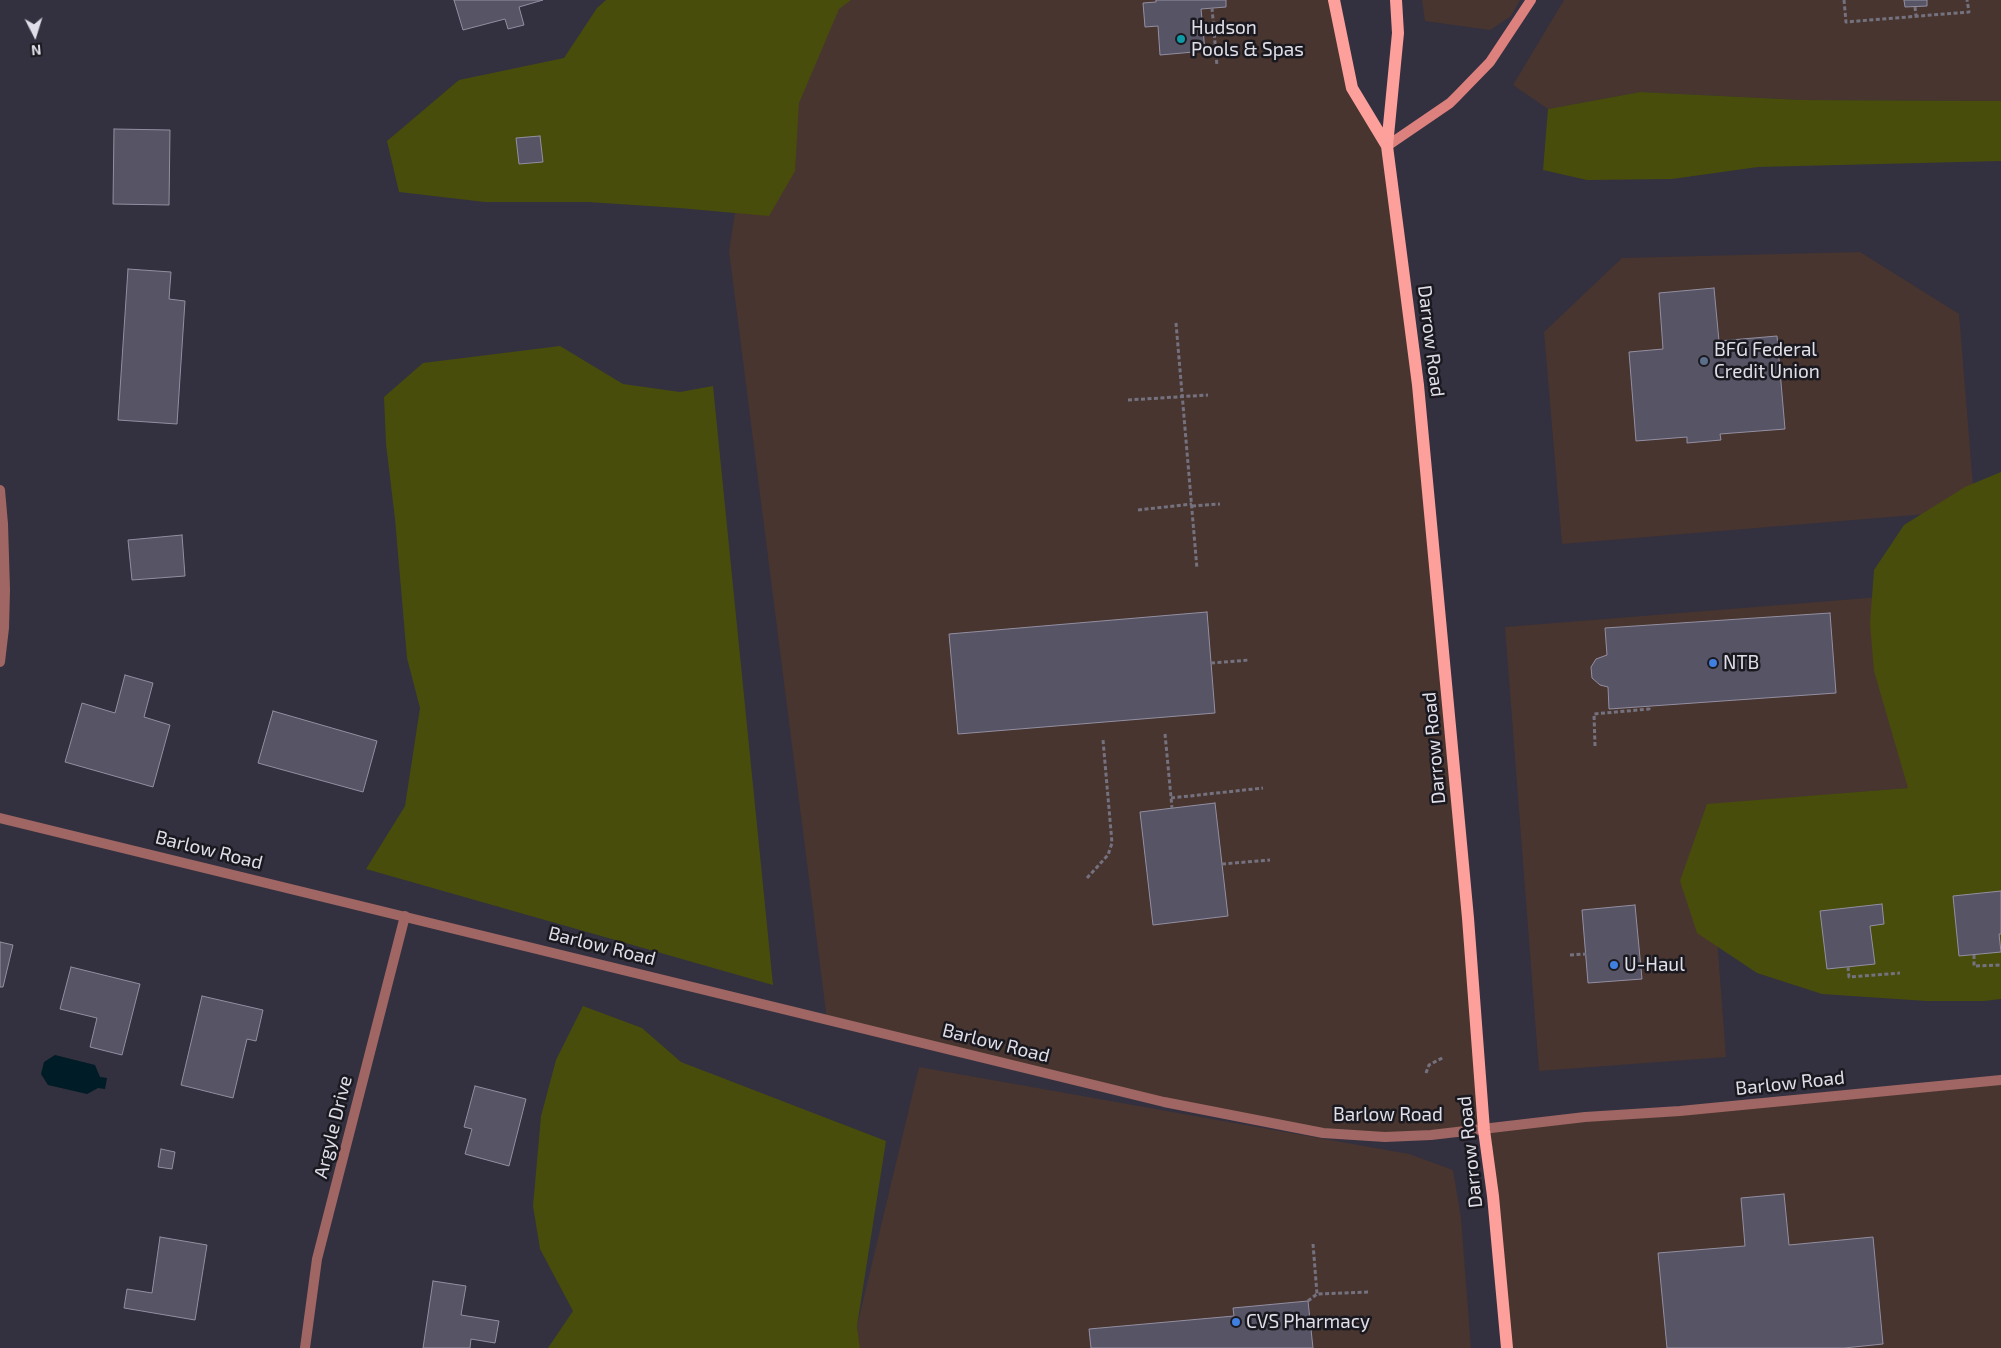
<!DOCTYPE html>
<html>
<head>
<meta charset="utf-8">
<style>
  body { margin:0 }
  #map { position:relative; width:2001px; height:1348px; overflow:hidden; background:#33303f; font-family:"Exo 2",sans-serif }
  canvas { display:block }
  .north { position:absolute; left:10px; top:10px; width:50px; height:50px; -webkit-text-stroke:4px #1b1920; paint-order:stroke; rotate:175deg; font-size:14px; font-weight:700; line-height:20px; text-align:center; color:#e0dee8 }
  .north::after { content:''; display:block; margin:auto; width:18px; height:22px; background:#e0dee8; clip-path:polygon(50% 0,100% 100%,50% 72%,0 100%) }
</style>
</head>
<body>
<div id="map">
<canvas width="2001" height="1348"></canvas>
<div class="north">N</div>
</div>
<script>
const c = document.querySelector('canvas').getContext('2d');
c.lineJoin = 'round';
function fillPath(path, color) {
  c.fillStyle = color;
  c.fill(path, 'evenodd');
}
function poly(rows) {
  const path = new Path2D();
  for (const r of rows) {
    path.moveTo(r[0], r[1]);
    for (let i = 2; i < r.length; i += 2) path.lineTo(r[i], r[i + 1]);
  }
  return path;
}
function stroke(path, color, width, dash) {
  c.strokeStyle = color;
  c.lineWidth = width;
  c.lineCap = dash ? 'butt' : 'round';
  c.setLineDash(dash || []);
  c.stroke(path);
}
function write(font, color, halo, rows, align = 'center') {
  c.font = font + ' "Exo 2",sans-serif';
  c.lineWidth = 5;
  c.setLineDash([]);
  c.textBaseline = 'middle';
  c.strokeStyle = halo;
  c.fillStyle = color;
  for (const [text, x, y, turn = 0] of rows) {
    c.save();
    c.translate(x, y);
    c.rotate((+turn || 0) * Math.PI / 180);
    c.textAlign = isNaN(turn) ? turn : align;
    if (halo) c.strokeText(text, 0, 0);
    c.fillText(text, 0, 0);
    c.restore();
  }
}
fillPath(poly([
  [768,0,1334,0,1352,88,1387,146,1431,515,1484,1129,2001,1081,2001,1348,1507,1348,1484,1130,1431,1135,1323,1133,1164,1102,827,1020,729,251],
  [1422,0,1520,0,1511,16,1490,30,1425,21],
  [1564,0,2001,0,2001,101,1802,100,1640,92,1548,109,1513,85],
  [1860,252,1959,314,1975,510,1562,544,1544,332,1622,258],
  [1893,596,1908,788,1707,805,1726,1057,1539,1071,1505,627],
  [919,1067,1409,1154,1453,1170,1461,1218,1471,1348,860,1348,857,1326]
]), '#48352f');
fillPath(poly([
  [606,0,851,0,839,9,799,103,795,171,769,216,679,208,588,202,485,202,399,192,387,141,459,80,564,58,597,8],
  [1640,92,1802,100,2001,101,2001,161,1758,167,1672,179,1587,180,1543,170,1548,109],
  [560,346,623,384,680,392,713,386,773,985,366,869,405,806,420,708,407,658,395,519,386,444,384,397,423,363],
  [2001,472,2001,999,1984,1001,1926,1001,1822,994,1757,973,1697,933,1680,881,1707,804,1908,788,1874,671,1870,623,1874,570,1904,525,1965,487],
  [583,1006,642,1028,681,1062,886,1141,857,1326,860,1348,548,1348,573,1311,540,1249,533,1206,541,1116,556,1060]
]), '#484d0c');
fillPath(poly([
  [55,1055,95,1065,100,1077,107,1078,105,1089,98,1088,87,1094,48,1085,41,1074,44,1062]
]), '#001c26');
const building = poly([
  [454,0,543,0,519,7,524,25,508,29,505,19,463,30,454,0],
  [1156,0,1226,0,1226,7,1201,9,1205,51,1160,55,1158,26,1145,27,1143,3,1156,2,1156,0],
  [1904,0,1927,0,1927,6,1905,7,1904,0],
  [114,129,170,130,169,205,113,204,114,129],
  [540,136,543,162,519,164,516,138,540,136],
  [128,269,171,272,169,299,185,301,177,424,118,420,128,269],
  [1714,288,1719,341,1777,336,1785,429,1720,434,1721,440,1687,443,1687,437,1636,441,1629,352,1663,349,1659,293,1714,288],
  [182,535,185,576,132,580,128,540,182,535],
  [1207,612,1215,713,958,734,949,634,1207,612],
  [1830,613,1836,693,1609,709,1608,687,1600,685,1592,678,1591,667,1596,659,1607,655,1605,628,1830,613],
  [125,675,153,683,144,717,170,725,153,787,65,762,82,703,115,713,125,675],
  [273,711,377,741,363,792,258,763,273,711],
  [1215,803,1228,916,1153,925,1140,812,1215,803],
  [2001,891,2001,934,1999,934,2001,952,1959,956,1953,896,2001,891],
  [1882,904,1884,924,1870,926,1875,964,1827,969,1820,911,1882,904],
  [1635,905,1642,979,1588,983,1582,910,1635,905],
  [0,942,13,945,3,987,0,987,0,942],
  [71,967,140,984,122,1055,90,1047,97,1018,60,1009,71,967],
  [202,996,263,1010,256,1041,247,1039,233,1098,181,1085,202,996],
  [475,1086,526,1099,509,1166,465,1154,472,1129,464,1127,475,1086],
  [161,1149,175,1152,172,1169,158,1167,161,1149],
  [1784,1194,1789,1245,1873,1237,1883,1344,1844,1348,1667,1348,1658,1253,1745,1246,1741,1198,1784,1194],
  [160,1237,207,1245,195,1320,124,1308,127,1289,152,1293,160,1237],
  [433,1281,466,1286,461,1315,499,1321,495,1343,471,1339,470,1348,423,1348,433,1281],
  [1308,1301,1313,1348,1091,1348,1089,1329,1234,1316,1233,1308,1308,1301]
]);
fillPath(building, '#575465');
stroke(building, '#938fa2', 1);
stroke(poly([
  [1844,0,1846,22,1969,12,1967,0],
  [1915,7,1916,16],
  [1212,8,1217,66],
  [1176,323,1197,569],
  [1128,400,1208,395],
  [1192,506,1220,504],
  [1138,510,1192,504],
  [1211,663,1249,660],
  [1165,734,1172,808],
  [1595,746,1594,714,1649,709,1649,706],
  [1171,798,1263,788],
  [1222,864,1270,860],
  [1087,878,1108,855,1112,843,1103,740],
  [1570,955,1586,954],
  [1974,955,1974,966,2001,965],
  [1848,967,1849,977,1900,973],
  [1426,1073,1429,1065,1444,1057],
  [1313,1244,1317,1294],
  [1308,1301,1317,1294,1370,1292]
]), '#75727f', 3, [4, 2.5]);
stroke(poly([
  [0,490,3,524,5,590,4,628,0,662],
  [305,1348,317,1259,405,916]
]), '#9f6663', 10);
stroke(poly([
  [0,818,1164,1102,1323,1133,1385,1137,1431,1135,1585,1117,1680,1111,2001,1080]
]), '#9f6663', 10);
stroke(poly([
  [1387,146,1450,103,1457,96,1490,62,1531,0]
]), '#dc817e', 10);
stroke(poly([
  [1334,0,1352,88,1387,146],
  [1396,0,1398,33,1387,146,1418,385,1468,918,1484,1130,1493,1196,1507,1348]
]), '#fd9f9b', 12);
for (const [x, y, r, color] of [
  [1181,39,5,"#0f9aa8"],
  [1704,361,5,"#5c6f8a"],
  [1713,663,5,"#3f7fe0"],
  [1614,965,5,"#3f7fe0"],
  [1236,1322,5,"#3f7fe0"]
]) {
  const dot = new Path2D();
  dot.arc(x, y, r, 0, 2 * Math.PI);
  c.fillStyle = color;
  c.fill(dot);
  stroke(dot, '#1b1920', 2);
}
write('19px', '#e0dee8', '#1b1920', [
  ["Hudson",1191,28],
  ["Pools & Spas",1191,50],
  ["BFG Federal",1714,350],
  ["Credit Union",1714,372],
  ["NTB",1723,663],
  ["U-Haul",1624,965],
  ["CVS Pharmacy",1246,1322]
], 'left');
write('19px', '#e0dee8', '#1b1920', [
  ["Darrow Road",1431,341,83],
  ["Darrow Road",1434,748,-95],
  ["Barlow Road",209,850,14],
  ["Barlow Road",602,946,14],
  ["Barlow Road",996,1043,14],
  ["Barlow Road",1790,1083,-6],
  ["Barlow Road",1388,1115],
  ["Argyle Drive",333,1127,-76],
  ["Darrow Road",1470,1152,-96]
]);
</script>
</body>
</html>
